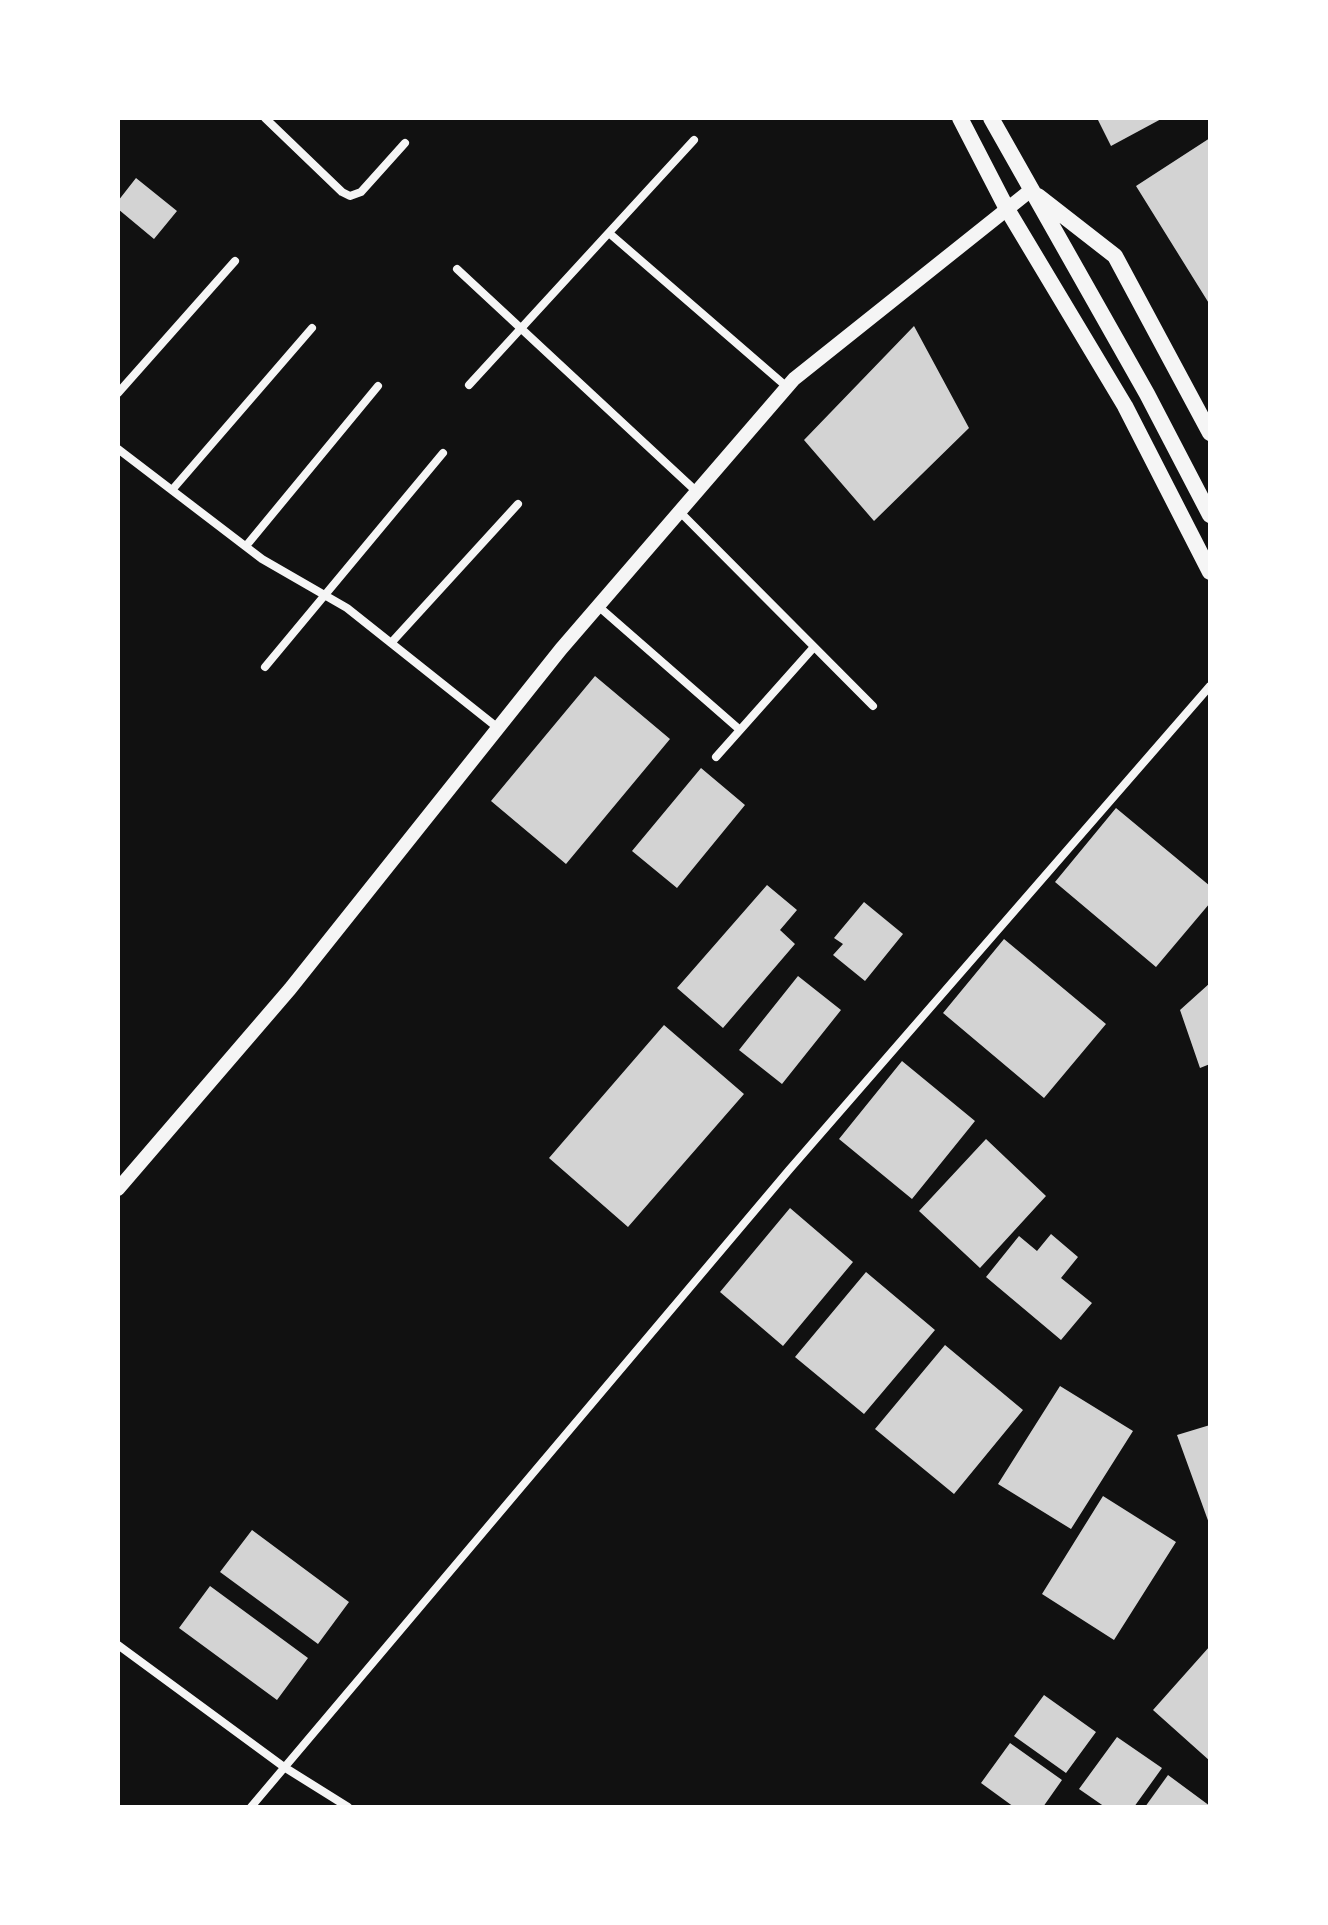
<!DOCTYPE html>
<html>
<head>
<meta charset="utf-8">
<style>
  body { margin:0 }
  #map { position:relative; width:1328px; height:1925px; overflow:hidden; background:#111; font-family:Rubik,sans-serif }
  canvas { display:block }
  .frame { position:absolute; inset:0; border:120px solid #fff; pointer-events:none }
</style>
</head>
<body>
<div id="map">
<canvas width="1328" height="1925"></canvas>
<div class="frame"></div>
</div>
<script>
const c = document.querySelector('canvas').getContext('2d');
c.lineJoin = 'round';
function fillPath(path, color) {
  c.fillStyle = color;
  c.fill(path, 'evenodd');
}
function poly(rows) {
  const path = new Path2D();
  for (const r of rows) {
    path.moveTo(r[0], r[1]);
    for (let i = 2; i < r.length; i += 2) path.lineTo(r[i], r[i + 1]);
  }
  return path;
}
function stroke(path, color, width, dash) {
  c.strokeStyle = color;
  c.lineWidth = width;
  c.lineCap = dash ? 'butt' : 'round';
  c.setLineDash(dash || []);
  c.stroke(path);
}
fillPath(poly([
  [1097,118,1163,118,1111,146],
  [1210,138,1210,305,1136,186],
  [136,178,177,211,154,239,118,209,118,201],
  [914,326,969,428,874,521,804,440],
  [595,676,670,739,566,864,491,801],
  [701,768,745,805,677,888,632,851],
  [1116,808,1210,886,1210,903,1156,967,1055,882],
  [767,885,797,910,780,930,795,944,723,1028,677,988],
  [864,902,903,934,865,981,833,955,843,944,834,938],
  [1004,939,1106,1024,1044,1098,943,1013],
  [798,976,841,1010,782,1084,739,1050],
  [1210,983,1210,1064,1200,1068,1180,1010],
  [664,1025,744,1094,628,1227,549,1158],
  [902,1061,975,1121,912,1199,839,1139],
  [986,1139,1046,1196,980,1268,919,1211],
  [790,1208,853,1262,783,1346,720,1292],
  [1051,1234,1078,1257,1061,1278,1092,1303,1061,1340,986,1277,1019,1236,1037,1251],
  [866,1272,935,1330,864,1414,795,1357],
  [945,1345,1023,1410,954,1494,875,1429],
  [1060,1386,1133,1431,1071,1529,998,1484],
  [1210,1425,1210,1526,1177,1435],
  [1103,1496,1176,1542,1114,1640,1042,1594],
  [252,1530,349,1602,318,1644,220,1572],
  [210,1586,308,1658,277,1700,179,1628],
  [1210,1646,1210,1761,1153,1710],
  [1044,1695,1096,1732,1066,1773,1014,1736],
  [1117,1737,1162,1768,1134,1807,1105,1807,1079,1789],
  [1010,1743,1062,1780,1043,1807,1014,1807,981,1783],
  [1168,1775,1210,1806,1210,1807,1145,1807]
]), '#d3d3d3');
stroke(poly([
  [265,118,342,192,350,196,361,192,405,143],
  [609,233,787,387],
  [457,269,697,492],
  [469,385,694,140],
  [118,393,235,261],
  [118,449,262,559,347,608,498,728],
  [172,490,312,328],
  [680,512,873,706],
  [246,546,378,386],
  [598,606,740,730],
  [391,643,518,504],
  [265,667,443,453],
  [716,757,814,647],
  [118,1645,284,1767,348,1807],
  [251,1807,789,1170,1210,686]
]), '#f5f5f5', 8);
stroke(poly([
  [118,1189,290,989,561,649,794,379,1031,190]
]), '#f5f5f5', 14);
stroke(poly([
  [960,118,1007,209,1125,406,1210,572],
  [991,118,1147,394,1210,515],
  [1038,196,1115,256,1210,433]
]), '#f5f5f5', 16);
</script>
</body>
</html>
